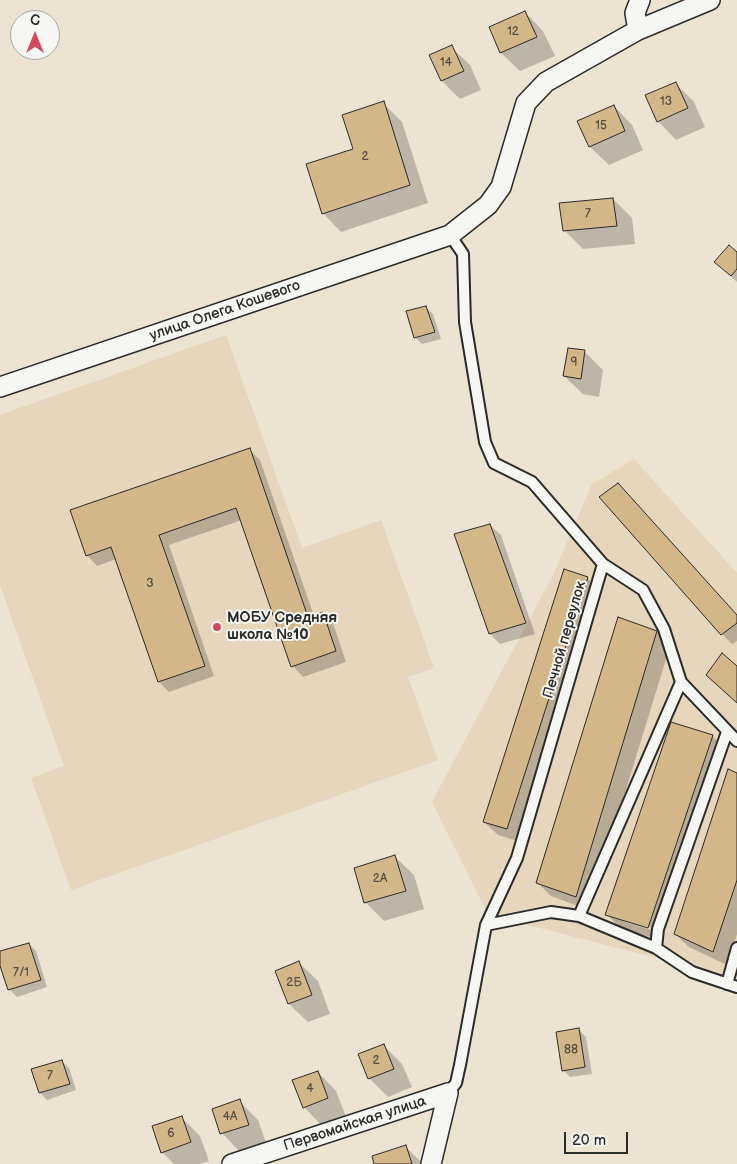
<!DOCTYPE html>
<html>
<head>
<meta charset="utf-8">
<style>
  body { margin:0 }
  #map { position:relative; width:737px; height:1164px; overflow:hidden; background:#ece3d2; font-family:"Balsamiq Sans",sans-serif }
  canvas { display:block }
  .north { position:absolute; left:10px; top:10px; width:50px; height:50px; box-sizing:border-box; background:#f6f6f2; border:1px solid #a5a5a2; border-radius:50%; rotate:0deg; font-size:14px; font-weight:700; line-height:20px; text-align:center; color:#2b2b2b }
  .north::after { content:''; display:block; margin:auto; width:18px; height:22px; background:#d1495b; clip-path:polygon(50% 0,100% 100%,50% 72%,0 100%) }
  .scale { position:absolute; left:564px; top:1132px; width:64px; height:22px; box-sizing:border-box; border:2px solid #2b2b2b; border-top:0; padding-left:6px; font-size:15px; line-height:18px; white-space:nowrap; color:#2b2b2b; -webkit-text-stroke:4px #f6f6f2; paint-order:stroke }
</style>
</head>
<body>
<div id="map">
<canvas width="737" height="1164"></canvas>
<div class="north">С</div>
<div class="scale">20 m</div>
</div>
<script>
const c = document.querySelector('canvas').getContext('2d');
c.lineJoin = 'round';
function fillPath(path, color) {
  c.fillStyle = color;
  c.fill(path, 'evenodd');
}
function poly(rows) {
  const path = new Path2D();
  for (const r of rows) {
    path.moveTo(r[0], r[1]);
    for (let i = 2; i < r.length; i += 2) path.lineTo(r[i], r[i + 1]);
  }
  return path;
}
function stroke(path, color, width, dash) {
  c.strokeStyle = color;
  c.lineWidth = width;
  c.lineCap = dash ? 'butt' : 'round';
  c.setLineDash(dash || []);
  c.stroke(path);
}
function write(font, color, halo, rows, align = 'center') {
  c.font = font + ' "Balsamiq Sans",sans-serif';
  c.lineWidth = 4;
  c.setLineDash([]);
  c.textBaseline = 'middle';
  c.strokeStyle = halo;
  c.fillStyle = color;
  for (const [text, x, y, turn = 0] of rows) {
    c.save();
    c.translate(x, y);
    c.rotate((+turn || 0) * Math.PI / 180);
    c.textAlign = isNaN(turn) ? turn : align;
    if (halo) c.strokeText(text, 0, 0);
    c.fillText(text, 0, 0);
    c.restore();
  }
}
fillPath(poly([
  [226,335,302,548,381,520,434,668,408,677,438,760,71,890,31,778,64,766,0,585,0,415],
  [634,459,737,573,737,978,488,915,432,802,554,573,592,484]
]), '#e5d6bc');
fillPath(poly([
  [525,12,543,31,555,56,520,71,501,53,491,28],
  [451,47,470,65,481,90,460,99,442,81],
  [675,83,694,102,705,127,676,140,658,121],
  [383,103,402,122,428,203,341,232,323,213,355,150],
  [614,106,632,125,643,150,609,165,590,147,579,122],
  [613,199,632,218,635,244,583,249,564,230],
  [737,254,737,282,716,262],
  [426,307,433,314,441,339,422,344,415,337],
  [585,352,603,370,599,397,583,394,564,376],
  [250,450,260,460,314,616,322,613,333,623,346,662,303,677,293,666,242,520,169,545,214,676,169,692,159,682,116,559,97,566,87,555],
  [618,484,737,616,737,641,732,644,722,634],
  [490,525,501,535,535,634,500,644,490,634],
  [587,578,601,592,521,842,498,835,484,822],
  [657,632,670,646,589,910,551,896,537,882],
  [712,736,726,750,661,940,620,928,607,914],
  [622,918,654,928,654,931,622,921],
  [737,775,737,934,727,965,689,947,675,934],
  [395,857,414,875,424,909,384,921,365,902],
  [29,944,36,951,47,987,17,997,10,990,0,962,0,953],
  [299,963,318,981,330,1014,308,1022,289,1004,276,972],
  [579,1030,586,1037,592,1074,570,1077,563,1070],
  [383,1045,402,1064,412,1087,388,1097,369,1078],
  [62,1061,69,1068,76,1090,47,1100,40,1093,33,1070],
  [318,1072,336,1091,346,1117,322,1126,304,1107],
  [239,1101,258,1120,266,1143,240,1152,222,1133],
  [182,1118,200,1136,209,1161,200,1164,174,1164,162,1152],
  [406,1147,423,1164,376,1164]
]), '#0003');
const building = poly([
  [525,11,537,37,500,53,489,27,525,11],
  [452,45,464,71,441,81,429,55,452,45],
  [676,82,688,108,657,122,645,95,676,82],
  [384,101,410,185,322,214,306,164,353,149,342,115,384,101],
  [614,105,625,131,589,147,577,121,614,105],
  [613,198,617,226,563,231,559,203,613,198],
  [729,245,737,252,737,269,731,276,714,262,729,245],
  [426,306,435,332,414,338,406,311,426,306],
  [568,348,585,350,581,379,563,376,568,348],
  [250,448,308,617,323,612,336,651,291,667,236,508,159,535,205,666,158,682,111,547,86,556,70,510,250,448],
  [618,483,737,615,737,623,721,635,599,497,618,483],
  [490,524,526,623,489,634,454,534,490,524],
  [564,569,588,577,507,829,483,822,564,569],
  [618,617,657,631,576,897,536,883,618,617],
  [722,653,737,666,737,703,706,675,722,653],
  [671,722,713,735,648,928,605,915,671,722],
  [728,769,737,773,737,880,713,952,674,934,728,769],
  [395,855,406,891,364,903,354,868,395,855],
  [29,943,41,980,8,990,0,966,0,951,29,943],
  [299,961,312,995,288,1004,275,971,299,961],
  [579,1028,585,1067,562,1071,556,1032,579,1028],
  [384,1044,394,1069,368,1079,358,1054,384,1044],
  [62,1060,70,1084,39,1093,31,1069,62,1060],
  [318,1071,328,1098,303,1108,292,1080,318,1071],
  [240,1099,249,1125,220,1134,212,1109,240,1099],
  [182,1116,191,1142,161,1153,152,1126,182,1116],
  [406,1145,412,1164,374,1164,372,1156,406,1145]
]);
fillPath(building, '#d4b789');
stroke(building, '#2b2b2b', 1);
const service = poly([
  [603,564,643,590,664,629,681,682,737,741],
  [579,916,681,682],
  [486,925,551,912,579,916,656,948,692,972,737,987],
  [656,948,658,929,727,732],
  [727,984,737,948],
  [448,1093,456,1083,460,1065,486,925,517,858,603,564,532,482,494,463,485,442,465,322,463,254,450,235]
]);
const minor = poly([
  [638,30,635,13,640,0],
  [0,387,450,235,488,205,501,187,526,103,546,82,638,30,710,0],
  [232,1164,448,1093],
  [431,1164,448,1093]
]);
stroke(service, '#2b2b2b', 14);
stroke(minor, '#2b2b2b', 22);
stroke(service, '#f6f6f2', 10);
stroke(minor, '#f6f6f2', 19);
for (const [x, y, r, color] of [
  [217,627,5,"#d1495b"]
]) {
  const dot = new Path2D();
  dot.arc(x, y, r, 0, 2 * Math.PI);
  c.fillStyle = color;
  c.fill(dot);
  stroke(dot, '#f6f6f2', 2);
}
write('12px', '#554e42', null, [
  ["12",513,32],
  ["14",446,63],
  ["13",666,102],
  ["15",601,126],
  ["2",365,157],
  ["7",588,214],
  ["9",574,363],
  ["3",150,584],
  ["2А",380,879],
  ["7/1",21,973],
  ["2Б",294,983],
  ["88",571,1050],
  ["2",376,1061],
  ["7",50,1076],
  ["4",310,1089],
  ["4А",230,1117],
  ["6",171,1134]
]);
write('15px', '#2b2b2b', '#f6f6f2', [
  ["улица Олега Кошевого",225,311,-19],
  ["Печной переулок",565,640,-74],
  ["Первомайская улица",355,1124,-18]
]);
write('bold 15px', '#2b2b2b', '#f6f6f2', [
  ["МОБУ Средняя",227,618],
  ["школа №10",227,635]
], 'left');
</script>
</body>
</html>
